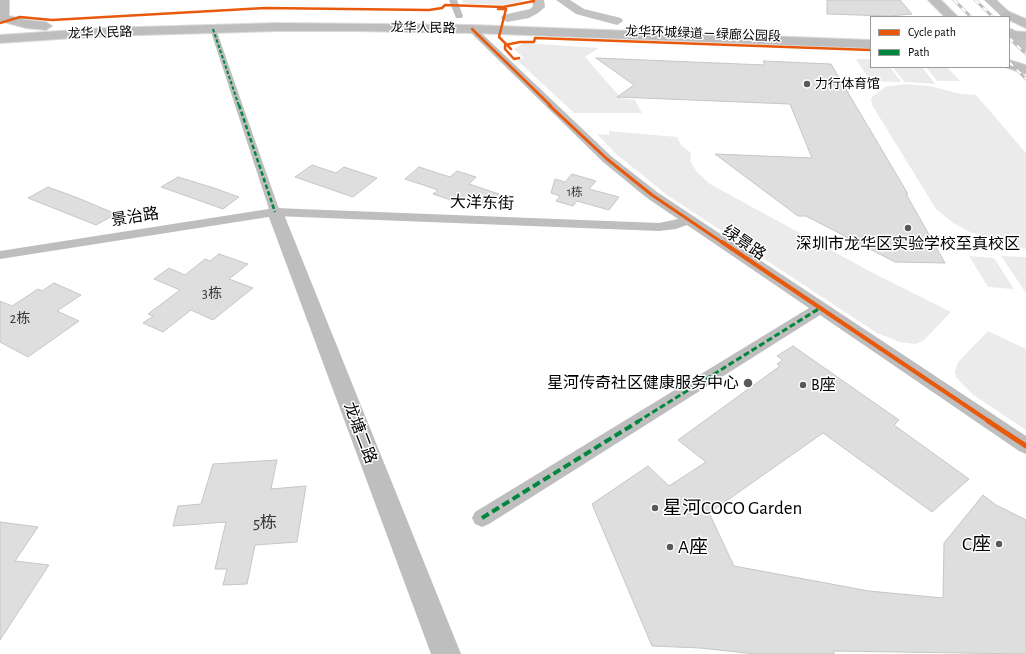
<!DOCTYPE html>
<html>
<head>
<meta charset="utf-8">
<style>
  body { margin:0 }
  #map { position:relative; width:1026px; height:654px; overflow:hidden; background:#fff; font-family:"Alegreya Sans",sans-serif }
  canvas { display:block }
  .legend { position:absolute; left:870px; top:16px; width:140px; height:52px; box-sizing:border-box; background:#fff; border:1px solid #999; margin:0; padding:5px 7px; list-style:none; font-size:12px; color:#000 }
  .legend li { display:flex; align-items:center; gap:8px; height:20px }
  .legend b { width:20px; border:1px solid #999 }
</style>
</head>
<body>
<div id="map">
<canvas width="1026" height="654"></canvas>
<ul class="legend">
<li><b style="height:5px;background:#e8590c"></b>Cycle path</li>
<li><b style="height:5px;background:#00873e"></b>Path</li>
</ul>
</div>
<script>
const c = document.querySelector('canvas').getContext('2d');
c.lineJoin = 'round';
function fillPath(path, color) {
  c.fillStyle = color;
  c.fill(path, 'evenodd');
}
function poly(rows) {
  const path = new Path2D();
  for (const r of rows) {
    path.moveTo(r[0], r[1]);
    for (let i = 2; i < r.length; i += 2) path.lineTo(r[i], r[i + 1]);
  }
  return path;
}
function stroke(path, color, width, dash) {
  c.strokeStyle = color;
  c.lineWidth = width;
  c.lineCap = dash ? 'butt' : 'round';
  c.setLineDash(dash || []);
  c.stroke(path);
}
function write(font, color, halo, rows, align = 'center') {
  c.font = font + ' "Alegreya Sans","Noto Sans SC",sans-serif';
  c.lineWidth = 3;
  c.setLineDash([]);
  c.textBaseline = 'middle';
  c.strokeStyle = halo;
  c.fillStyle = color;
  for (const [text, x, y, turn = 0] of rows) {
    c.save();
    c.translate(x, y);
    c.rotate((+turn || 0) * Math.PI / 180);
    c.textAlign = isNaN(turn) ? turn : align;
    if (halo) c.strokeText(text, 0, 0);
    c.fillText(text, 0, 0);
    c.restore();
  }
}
fillPath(poly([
  [462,0,522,0,523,1,505,5,470,4,463,3],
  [524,43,599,48,585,57,621,98,635,100,642,113,574,113,517,60,524,58,514,49],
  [856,59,871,59,871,67,890,67,901,82,870,81],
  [893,67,922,67,935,84,904,82],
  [926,67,947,67,960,81,937,81],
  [906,84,930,86,961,94,976,95,1026,153,1026,249,997,242,968,231,953,223,936,209,872,105,871,99,874,95,885,87],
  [609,131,677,137,681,145,691,153,690,160,696,171,710,184,871,272,951,312,923,341,915,344,900,342,877,333,667,195,615,153,597,134,609,135],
  [969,256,994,258,1014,289,988,287],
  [1001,256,1026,257,1026,293],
  [988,331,1026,349,1026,430,972,394,956,377,955,372,958,362]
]), '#ebebeb');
const building = poly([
  [827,0,900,0,912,14,889,16,827,14,827,0],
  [596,58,765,65,763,61,831,64,908,194,906,194,945,263,895,262,806,216,798,216,715,154,812,158,790,104,617,97,634,85,596,58],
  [312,165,336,173,344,167,377,178,353,197,295,177,312,165],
  [419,167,450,177,457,171,476,177,469,184,499,194,486,206,456,196,451,200,433,194,438,190,405,179,419,167],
  [572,174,596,181,589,189,619,197,609,210,577,201,573,206,556,201,560,196,551,193,555,179,565,182,572,174],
  [178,177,214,188,239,197,223,209,161,187,178,177],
  [48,187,78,198,116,214,96,225,28,198,48,187],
  [219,254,248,264,229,279,253,288,213,320,191,310,163,332,143,323,153,316,148,314,180,290,154,279,169,268,185,275,205,259,210,261,219,254],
  [54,283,81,295,57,311,79,321,28,357,0,342,0,301,12,306,38,289,42,291,54,283],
  [793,346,899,420,894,425,969,479,932,512,823,433,709,513,734,566,869,591,943,598,944,543,983,495,996,505,1026,520,1026,654,834,651,834,654,756,654,700,648,652,646,592,504,648,466,669,486,706,462,678,440,780,366,777,364,783,360,777,356,793,346],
  [277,460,271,489,306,486,297,542,255,545,247,584,223,585,227,569,215,569,226,522,173,526,178,506,201,504,213,464,277,460],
  [0,522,38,527,15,561,49,565,0,640,0,522]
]);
fillPath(building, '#dedede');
stroke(building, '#c6c6c6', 1);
const primary = poly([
  [0,0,9,0,9,16,27,20,46,22,52,26,46,30,26,28,0,21,0,0],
  [928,0,941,0,958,17,945,17,928,0],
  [1007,11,1026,19,1026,28,1009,20,1009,17,1002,17,1001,15,1003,12,1007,11],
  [279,23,472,25,871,40,871,48,472,33,354,31,279,31,105,36,0,43,0,35,105,28,279,23],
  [1009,31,1026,32,1026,40,1009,39,1009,31],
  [1009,60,1026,65,1026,74,1005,67,1009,67,1009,60]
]);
stroke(primary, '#dbdbdb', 2);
fillPath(poly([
  [213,27,216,29,280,212,279,214,271,214,270,212,210,29,213,27]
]), '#bebebe');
fillPath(poly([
  [449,0,457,0,463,16,462,18,456,18,449,0],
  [472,26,475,27,611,156,657,192,1026,436,1026,454,1019,451,820,315,489,524,482,527,475,524,472,518,475,512,809,308,687,225,676,229,659,231,275,216,0,259,0,251,275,208,659,223,678,219,647,198,603,162,469,31,469,27,472,26]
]), '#bebebe');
fillPath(poly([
  [275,207,281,208,283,212,461,654,431,654,267,212,269,208,275,207]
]), '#bebebe');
fillPath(poly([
  [532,0,544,0,545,7,538,13,529,18,507,22,501,18,503,15,530,9,533,6,532,0],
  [556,0,570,0,584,9,621,18,623,21,617,25,576,14,556,0],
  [984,0,997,0,1015,17,1009,21,1009,17,1002,17,984,0],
  [1009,28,1013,29,1026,40,1026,51,1021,50,1009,39,1009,28]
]), '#c2c2c2');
fillPath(primary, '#bebebe');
const rail = poly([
  [954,0,971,17],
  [975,0,993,17],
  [1009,38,1026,54],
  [1009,62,1026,79]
]);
stroke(rail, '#bebebe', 3);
stroke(rail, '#fff', 2, [5.5]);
stroke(poly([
  [213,29,239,106]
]), '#00873e', 2, [3.5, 2]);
stroke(poly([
  [239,105,275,212]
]), '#00873e', 2.5, [4.5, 2.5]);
stroke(poly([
  [637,422,820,308]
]), '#00873e', 3, [6, 3]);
stroke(poly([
  [482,518,639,421]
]), '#00873e', 4, [8, 4]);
stroke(poly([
  [498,9,506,9,499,37,511,49],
  [0,23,20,17,52,20,265,8,429,10,442,8,445,5,503,7,534,1],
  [472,29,551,106],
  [519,58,514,59,505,49,505,45,520,42,534,42,535,38,871,50]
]), '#e8590c', 2.5);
stroke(poly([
  [549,105,607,159,652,195,723,243]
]), '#e8590c', 3);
stroke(poly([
  [722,242,990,422]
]), '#e8590c', 4);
stroke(poly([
  [988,421,1026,446]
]), '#e8590c', 5);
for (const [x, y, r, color] of [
  [807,84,4,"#595959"],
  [908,228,4,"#595959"],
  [748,383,5,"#595959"],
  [803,385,4,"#595959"],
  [655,508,4,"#595959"],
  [999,544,4,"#595959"],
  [670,547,4,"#595959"]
]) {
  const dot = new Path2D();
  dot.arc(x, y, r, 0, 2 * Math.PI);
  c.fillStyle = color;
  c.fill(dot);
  stroke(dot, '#fff', 1.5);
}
write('12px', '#383838', null, [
  ["1栋",575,192]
]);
write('13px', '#000', '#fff', [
  ["龙华人民路",423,28,1],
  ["龙华人民路",100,33,-2],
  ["龙华环城绿道－绿廊公园段",703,34,2]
]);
write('13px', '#000', '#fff', [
  ["力行体育馆",815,84]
], 'left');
write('14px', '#383838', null, [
  ["3栋",212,294],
  ["2栋",20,319]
]);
write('16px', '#000', '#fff', [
  ["大洋东街",482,203,2],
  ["景治路",135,217,-9],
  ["绿景路",744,243,34],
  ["龙塘二路",360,433,69]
]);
write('16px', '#000', '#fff', [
  ["深圳市龙华区实验学校至真校区",908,244],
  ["星河传奇社区健康服务中心",739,383,"right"],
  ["B座",811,385,"left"]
]);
write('17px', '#383838', null, [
  ["5栋",265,523]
]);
write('19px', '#000', '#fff', [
  ["星河COCO Garden",663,508],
  ["C座",991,544,"right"],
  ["A座",678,547]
], 'left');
</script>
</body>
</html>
